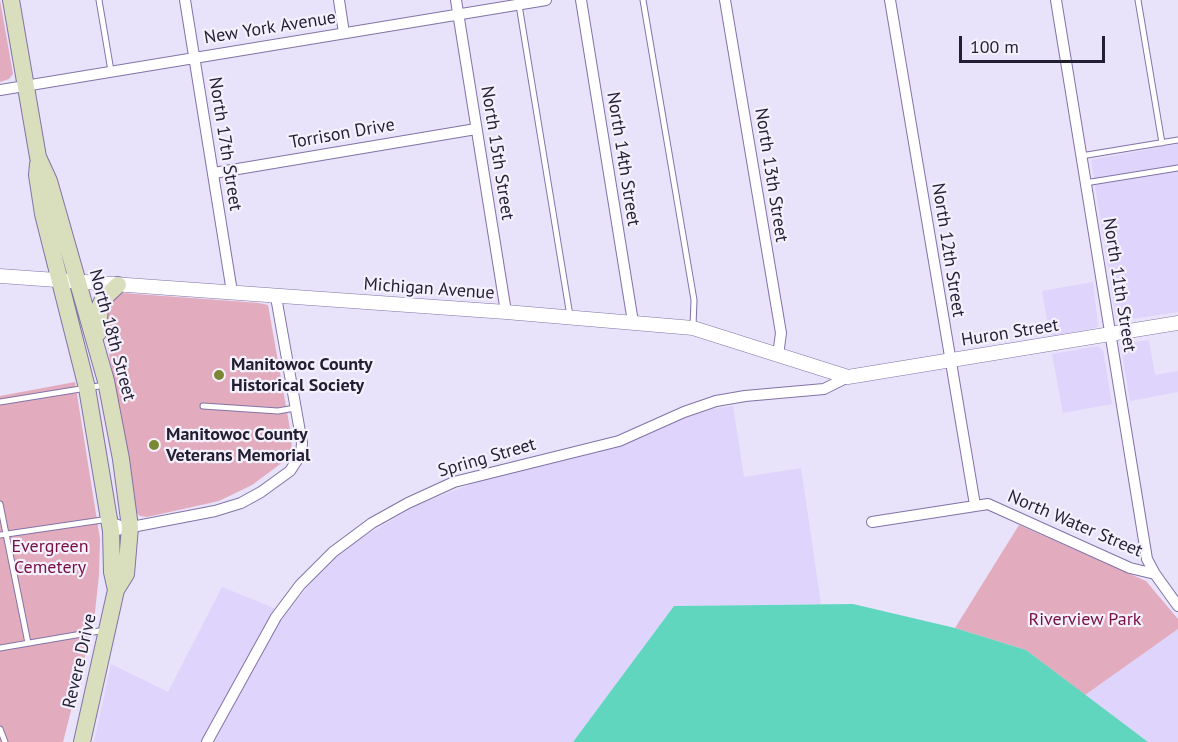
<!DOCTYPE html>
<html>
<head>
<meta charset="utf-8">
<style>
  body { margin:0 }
  #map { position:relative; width:1178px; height:742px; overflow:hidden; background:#e8e2fa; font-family:"PT Sans",sans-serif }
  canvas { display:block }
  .scale { position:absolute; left:959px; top:36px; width:146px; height:27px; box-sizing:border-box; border:3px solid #241e33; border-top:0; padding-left:8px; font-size:18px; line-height:21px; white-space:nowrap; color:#241e33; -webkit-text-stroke:4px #f4f1fd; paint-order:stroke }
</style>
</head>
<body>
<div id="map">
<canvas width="1178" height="742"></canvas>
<div class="scale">100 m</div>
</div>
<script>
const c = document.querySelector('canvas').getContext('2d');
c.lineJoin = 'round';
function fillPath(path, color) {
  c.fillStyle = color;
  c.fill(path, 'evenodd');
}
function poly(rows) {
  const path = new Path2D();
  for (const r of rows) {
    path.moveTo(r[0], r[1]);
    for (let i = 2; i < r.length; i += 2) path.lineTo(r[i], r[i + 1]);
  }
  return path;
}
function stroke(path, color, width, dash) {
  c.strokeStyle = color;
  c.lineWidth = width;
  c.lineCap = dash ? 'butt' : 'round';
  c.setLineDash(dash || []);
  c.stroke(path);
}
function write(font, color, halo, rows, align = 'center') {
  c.font = font + ' "PT Sans",sans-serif';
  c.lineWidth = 4.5;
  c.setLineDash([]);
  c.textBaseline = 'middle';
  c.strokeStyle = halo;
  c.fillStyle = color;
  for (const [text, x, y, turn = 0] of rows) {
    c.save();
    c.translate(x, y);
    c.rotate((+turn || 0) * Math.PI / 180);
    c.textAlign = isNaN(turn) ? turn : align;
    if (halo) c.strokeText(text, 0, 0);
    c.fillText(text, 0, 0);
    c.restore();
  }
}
fillPath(poly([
  [1178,144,1178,312,1119,321,1116,318,1091,160],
  [1093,282,1098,326,1095,328,1050,336,1042,291],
  [1149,340,1155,375,1178,371,1178,392,1130,401,1121,347,1129,343],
  [1098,346,1103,350,1112,404,1063,413,1052,354],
  [733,406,744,477,801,468,821,604,674,606,573,742,94,742,111,664,168,692,222,587,286,613,327,564,351,544,419,504,487,478,622,445,684,418,711,409],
  [1178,629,1178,742,1148,742,1085,695]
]), '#dfd4fb');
fillPath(poly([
  [0,0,13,74,9,79,0,82],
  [123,293,259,303,268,305,292,440,291,454,283,462,252,485,219,501,147,517,140,516,137,513,103,320,110,297],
  [75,382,100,539,99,575,94,621,63,742,0,742,0,396],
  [1019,525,1146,581,1178,619,1178,629,1085,695,1026,650,955,628]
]), '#e3acbe');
fillPath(poly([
  [853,604,955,628,1026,650,1148,742,573,742,674,606]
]), '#60d6be');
const service = poly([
  [99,0,111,71],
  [643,0,694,300,693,326],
  [1138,0,1162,143],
  [519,5,570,316],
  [1081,156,1178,140],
  [1085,183,1178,168],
  [0,402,105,385],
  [203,406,278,411,295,408],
  [0,504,28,643],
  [0,535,109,519,125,525],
  [0,648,105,630],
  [0,729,5,742]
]);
const minor = poly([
  [185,0,232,292],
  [339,0,344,33],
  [456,0,506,312],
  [581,0,633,322],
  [725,0,781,333,778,355],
  [890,0,975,505],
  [1056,0,1147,559,1155,574,1178,606],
  [0,90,546,0],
  [214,173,476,129],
  [872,522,988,504,1130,568,1155,574],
  [111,531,215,511,241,503,261,492,290,471,301,454,302,443,276,297],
  [207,742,276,617,300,585,333,552,372,523,408,503,454,482,619,441,684,412,716,401,745,396,824,389,848,377]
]);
const tertiary = poly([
  [0,276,506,312,693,328,848,377,1178,323]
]);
const secondary = poly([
  [11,0,38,157,49,181,106,381,121,459,130,527,126,574,116,590,82,742],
  [38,164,37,175,43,214,87,388,111,531,112,572,116,590],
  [98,333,100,306,103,299,118,285]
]);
stroke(service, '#8273a7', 7);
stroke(minor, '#8273a7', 12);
stroke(tertiary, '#8273a7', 15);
stroke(secondary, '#8273a7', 18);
stroke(service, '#fff', 5);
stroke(minor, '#fff', 10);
stroke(tertiary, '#fff', 14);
stroke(secondary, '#d9debc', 16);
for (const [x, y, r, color] of [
  [219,375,6,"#7a8735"],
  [154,445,6,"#7a8735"]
]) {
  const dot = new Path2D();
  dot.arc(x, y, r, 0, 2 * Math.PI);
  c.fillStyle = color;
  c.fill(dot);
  stroke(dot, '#f4f1fd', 2);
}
write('18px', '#241e33', '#f4f1fd', [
  ["New York Avenue",270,28,-9],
  ["Torrison Drive",342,134,-10],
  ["North 17th Street",225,144,81],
  ["North 15th Street",497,153,81],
  ["North 14th Street",623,159,81],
  ["North 13th Street",771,175,81],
  ["North 12th Street",948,250,81],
  ["North 11th Street",1119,285,81],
  ["Michigan Avenue",429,289,4],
  ["Huron Street",1010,333,-9],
  ["North 18th Street",112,335,75],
  ["Spring Street",487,458,-16],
  ["North Water Street",1075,524,23],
  ["Revere Drive",80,661,-77]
]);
write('bold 18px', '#241e33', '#f4f1fd', [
  ["Manitowoc County",231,365],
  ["Historical Society",231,386],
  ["Manitowoc County",166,435],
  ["Veterans Memorial",166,456]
], 'left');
write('18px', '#780f43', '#f4f1fd', [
  ["Evergreen",50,547],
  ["Cemetery",50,568],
  ["Riverview Park",1085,620]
]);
</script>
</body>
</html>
